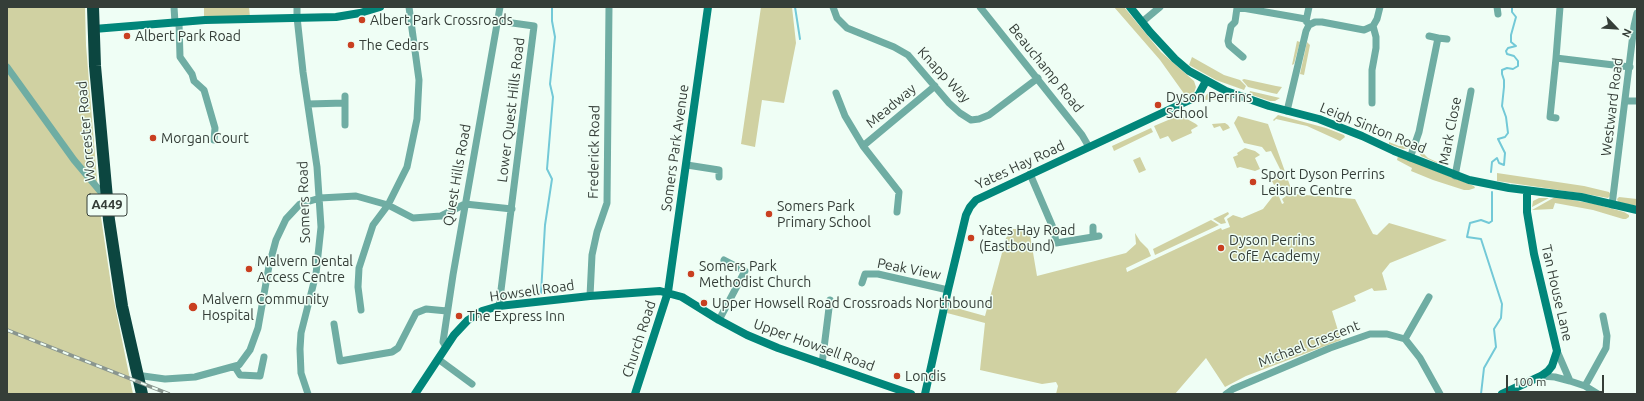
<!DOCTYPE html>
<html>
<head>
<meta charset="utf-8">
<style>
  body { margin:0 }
  #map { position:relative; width:1644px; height:401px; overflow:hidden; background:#effef5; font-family:Ubuntu,sans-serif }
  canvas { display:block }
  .frame { position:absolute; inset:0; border:8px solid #353e38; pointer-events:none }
  .north { position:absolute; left:1596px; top:8px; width:40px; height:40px; -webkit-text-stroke:3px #effef5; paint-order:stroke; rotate:115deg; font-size:11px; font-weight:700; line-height:16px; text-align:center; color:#353e38 }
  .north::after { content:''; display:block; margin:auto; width:14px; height:18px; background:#353e38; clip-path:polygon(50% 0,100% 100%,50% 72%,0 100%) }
  .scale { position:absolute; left:1506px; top:375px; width:98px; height:18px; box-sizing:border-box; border:2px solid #353e38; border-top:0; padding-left:5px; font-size:12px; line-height:14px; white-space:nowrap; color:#353e38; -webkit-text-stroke:3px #effef5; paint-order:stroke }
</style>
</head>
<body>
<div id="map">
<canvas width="1644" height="401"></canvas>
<div class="frame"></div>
<div class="north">N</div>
<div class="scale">100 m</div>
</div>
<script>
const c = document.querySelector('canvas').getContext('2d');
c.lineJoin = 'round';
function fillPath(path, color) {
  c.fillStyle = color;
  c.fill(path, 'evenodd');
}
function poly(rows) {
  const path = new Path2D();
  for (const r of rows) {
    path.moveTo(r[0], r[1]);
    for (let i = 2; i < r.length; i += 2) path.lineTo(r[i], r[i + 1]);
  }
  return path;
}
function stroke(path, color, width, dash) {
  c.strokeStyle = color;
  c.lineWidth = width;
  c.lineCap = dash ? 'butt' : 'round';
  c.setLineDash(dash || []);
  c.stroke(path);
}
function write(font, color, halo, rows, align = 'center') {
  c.font = font + ' Ubuntu,sans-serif';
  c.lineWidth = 3;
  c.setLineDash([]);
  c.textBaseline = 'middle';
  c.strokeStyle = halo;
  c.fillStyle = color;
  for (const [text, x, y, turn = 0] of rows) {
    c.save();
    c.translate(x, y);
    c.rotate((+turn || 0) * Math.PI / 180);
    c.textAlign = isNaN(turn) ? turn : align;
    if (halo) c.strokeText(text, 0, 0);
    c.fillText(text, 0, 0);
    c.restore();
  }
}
fillPath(poly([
  [7,7,85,7,86,45,99,204,112,291,133,394,7,394],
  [204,7,249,7,250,17,204,17],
  [761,7,792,7,796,43,784,103,762,100,755,147,741,144],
  [1114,7,1124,7,1161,52,1194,81,1196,87,1194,93,1188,96,1185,95,1160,60],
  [1297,41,1300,42,1294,64,1292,65],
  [1307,42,1310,45,1304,75,1300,74],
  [1192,57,1224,75,1240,80,1246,86,1244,90,1216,80,1189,65],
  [1244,79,1276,86,1282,87,1277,94,1272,93,1248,87,1242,80],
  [1213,91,1219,94,1232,99,1203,100,1207,94],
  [1250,91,1280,98,1275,101,1270,101,1249,94],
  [1180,115,1196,124,1198,126,1191,130,1192,133,1172,142,1168,136,1160,139,1154,126],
  [1278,115,1326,128,1344,135,1345,137,1340,141,1307,126,1276,119,1274,121,1273,120],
  [1238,116,1268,124,1293,194,1355,199,1373,234,1377,235,1389,223,1447,240,1390,263,1382,273,1387,290,1374,291,1372,288,1354,296,1356,301,1332,311,1341,340,1246,376,1225,387,1206,358,1175,394,1056,394,1058,386,1056,382,1042,384,980,370,985,323,947,313,949,306,985,316,1006,238,1013,229,1020,229,1030,235,1037,276,1126,253,1136,244,1135,233,1140,241,1148,249,1151,256,1126,268,1127,272,1221,228,1222,230,1230,227,1227,219,1233,215,1242,218,1263,209,1277,191,1275,186,1277,185,1280,191,1278,194,1282,204,1284,203,1282,199,1289,194,1287,188,1283,189,1278,183,1274,185,1272,181,1283,175,1271,151,1266,152,1262,147,1244,143,1234,123],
  [1225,123,1228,125,1230,128,1223,131,1220,126,1214,128,1212,124],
  [1151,128,1153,132,1114,151,1112,146],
  [1389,142,1399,146,1413,143,1409,148,1403,149,1389,144],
  [1421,143,1424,154,1428,158,1437,162,1437,163,1421,156,1418,150],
  [1245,148,1255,151,1259,154,1260,155,1255,158,1260,169,1255,171,1240,167,1237,168,1233,157,1238,155,1237,153],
  [1398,156,1474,186,1475,188,1469,190,1464,190,1433,180,1411,171,1412,168,1397,160],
  [1140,157,1146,170,1139,173,1133,160],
  [1497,173,1584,186,1609,192,1611,195,1608,198,1586,194,1497,181],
  [1555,197,1595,204,1624,212,1629,215,1629,217,1626,219,1623,219,1593,210,1555,203,1553,209,1532,210],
  [1619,197,1637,199,1637,206,1618,202,1617,199],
  [1539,198,1549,198,1532,207,1533,201],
  [1228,212,1229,214,1224,218,1226,223,1221,224,1213,219],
  [1211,220,1219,225,1155,255,1153,249]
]), '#d0d1a2');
stroke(poly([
  [795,7,800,39],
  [1491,172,1492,162,1497,158,1499,163,1504,165,1505,153,1498,139,1505,137,1508,133,1506,117,1502,106,1504,87,1504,80,1502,74,1502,70,1507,68,1513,69,1518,66,1518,61,1514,56,1507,54,1506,51,1508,48,1516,46,1511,42,1511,35,1516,17,1512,12,1512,7],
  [541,293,545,225,552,179,547,169,553,97,550,84,555,37,552,21,552,7],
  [1481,394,1484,368,1496,347,1494,329,1501,318,1502,304,1481,239,1467,237,1470,223,1481,220,1489,223,1492,221,1492,192]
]), '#73c9d7', 2);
stroke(poly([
  [174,7,175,23],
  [297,7,297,17,303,72,317,167,321,227,316,274,301,333,300,349,301,373,308,394],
  [833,7,837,18,847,28,894,47,908,55,949,103,960,113,971,120,979,119,989,115,1038,78],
  [980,7,1082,135,1089,147],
  [1237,7,1300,18,1305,19,1309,25],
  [1497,7,1498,14],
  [1237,8,1235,22,1231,26,1228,41,1229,45,1243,57],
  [498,21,534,26,499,306],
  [1306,21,1309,7],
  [1142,22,1160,7],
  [179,23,180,57,192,74,194,81,204,90,215,128,214,140],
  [1429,36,1438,38],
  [1556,58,1560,7],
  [7,67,74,160,106,198],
  [836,93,845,116,863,146],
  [345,96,345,125],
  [1626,101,1637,101],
  [1372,103,1372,70,1376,48,1376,37,1373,26],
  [308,104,345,103],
  [1287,111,1306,31,1309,25,1315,22,1322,22,1364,30,1373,26,1377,19,1380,7],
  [1556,118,1550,117,1556,58,1630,67],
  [1410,158,1419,132,1438,38,1447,39],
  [687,165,719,170,719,177],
  [1030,174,1054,230,1056,243,1099,236],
  [1455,176,1471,91],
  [1612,205,1634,26,1637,13],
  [897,212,899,192,863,146,935,86],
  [1093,227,1093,236],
  [862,283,865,274,878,274,948,290],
  [590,296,592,255,597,232,607,203,609,7],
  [361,310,358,287,359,268,373,225,388,205,407,167,417,119,419,80,409,7],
  [719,320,745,271,724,260],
  [334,324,340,361,392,352,398,348,416,313,426,309,447,311],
  [1405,339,1429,297],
  [446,347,443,342,453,275,500,7],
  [1557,351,1570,381,1585,386,1598,394],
  [438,359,472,384],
  [822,364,830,300],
  [235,367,240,375,260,376,264,357],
  [136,375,165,379,195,377,239,365,250,350,258,328,269,266,276,240,286,219,300,204,320,198,356,196,388,205,413,218,441,216,465,204,512,209],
  [1541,376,1555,377,1570,381],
  [1585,386,1606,348,1607,336,1603,316],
  [1226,394,1233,389,1330,348,1370,334,1387,334,1405,339,1420,358,1440,394]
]), '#6fada3', 7);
stroke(poly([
  [1130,7,1150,32,1175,59,1189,71,1226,91,1269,106,1319,119,1362,136,1394,151,1469,180,1509,188,1581,197,1637,210],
  [94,29,205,20,336,17,360,13,380,7],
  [415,394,454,335,468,320,482,311,499,306,590,296,660,291,682,297,719,320,747,335,778,348,911,394],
  [635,394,668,292,708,7],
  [925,394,948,290,966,215,970,207,976,200,1194,98,1199,94,1206,81],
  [1502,394,1541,376,1548,371,1552,366,1557,351,1534,254,1527,212,1527,191]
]), '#01867a', 8);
stroke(poly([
  [93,7,95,66,109,220,122,306,142,394]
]), '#0c4640', 12);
const rail = poly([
  [7,330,169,394]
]);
stroke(rail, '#8a968f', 3.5);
stroke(rail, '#effef5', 2, [6]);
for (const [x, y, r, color] of [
  [362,20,4,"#c93f20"],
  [127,36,4,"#c93f20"],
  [351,45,4,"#c93f20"],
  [1158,105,4,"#c93f20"],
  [153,138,4,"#c93f20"],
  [1253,182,4,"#c93f20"],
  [769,214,4,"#c93f20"],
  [971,238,4,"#c93f20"],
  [1221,248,4,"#c93f20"],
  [249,269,4,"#c93f20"],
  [691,274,4,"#c93f20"],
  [704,303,4,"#c93f20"],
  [193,307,5,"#c93f20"],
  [459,316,4,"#c93f20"],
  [897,376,4,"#c93f20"]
]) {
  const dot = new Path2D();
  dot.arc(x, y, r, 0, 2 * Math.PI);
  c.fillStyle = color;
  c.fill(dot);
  stroke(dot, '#effef5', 1.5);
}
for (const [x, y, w] of [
  [107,205,40]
]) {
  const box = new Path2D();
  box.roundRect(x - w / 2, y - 11, w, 22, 3);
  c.fillStyle = '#effef5';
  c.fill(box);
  stroke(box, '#353e38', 1);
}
write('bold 13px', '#353e38', null, [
  ["A449",107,205]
]);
write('14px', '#353e38', '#effef5', [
  ["Albert Park Crossroads",370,20],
  ["Albert Park Road",135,36],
  ["The Cedars",359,45],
  ["Dyson Perrins",1166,97],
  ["School",1166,113],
  ["Morgan Court",161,138],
  ["Sport Dyson Perrins",1261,174],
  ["Leisure Centre",1261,190],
  ["Somers Park",777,206],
  ["Primary School",777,222],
  ["Yates Hay Road",979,230],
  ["(Eastbound)",979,246],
  ["Dyson Perrins",1229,240],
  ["CofE Academy",1229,256],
  ["Malvern Dental",257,261],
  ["Access Centre",257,277],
  ["Somers Park",699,266],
  ["Methodist Church",699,282],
  ["Malvern Community",202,299],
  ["Hospital",202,315],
  ["Upper Howsell Road Crossroads Northbound",712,303],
  ["The Express Inn",467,316],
  ["Londis",905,376]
], 'left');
write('14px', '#353e38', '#effef5', [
  ["Beauchamp Road",1046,68,51],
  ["Knapp Way",944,75,47],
  ["Meadway",891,106,-40],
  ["Westward Road",1612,107,-83],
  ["Lower Quest Hills Road",511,110,-83],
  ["Leigh Sinton Road",1373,128,22],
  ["Worcester Road",86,131,-95],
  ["Mark Close",1450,131,-79],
  ["Somers Park Avenue",675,148,-82],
  ["Frederick Road",594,152,-89],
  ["Yates Hay Road",1020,165,-25],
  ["Quest Hills Road",457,175,-80],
  ["Somers Road",304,202,-92],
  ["Peak View",909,269,11],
  ["Howsell Road",532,291,-8],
  ["Tan House Lane",1557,293,77],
  ["Church Road",639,339,-72],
  ["Michael Crescent",1309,344,-21],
  ["Upper Howsell Road",814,345,20]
]);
</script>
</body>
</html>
